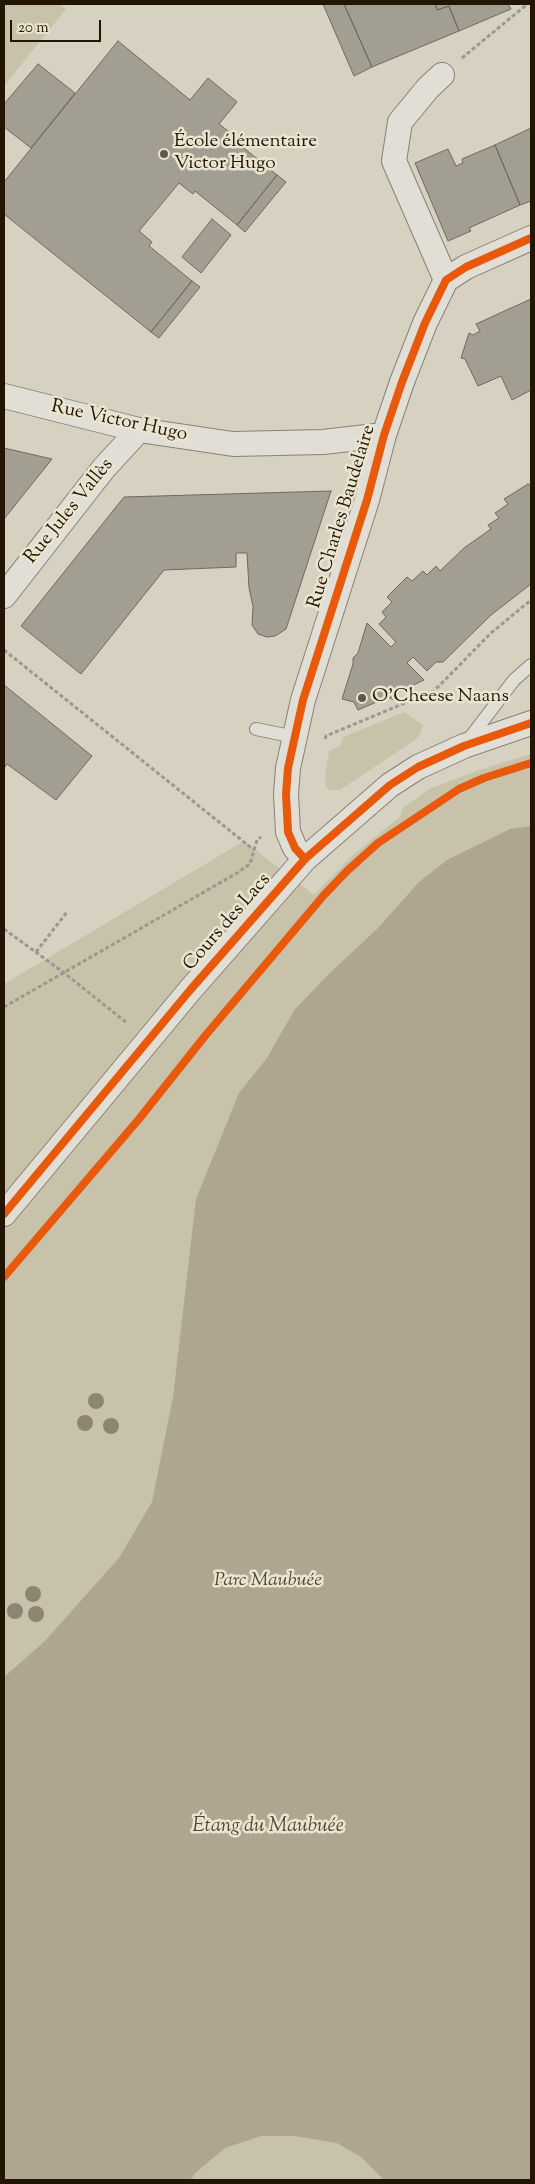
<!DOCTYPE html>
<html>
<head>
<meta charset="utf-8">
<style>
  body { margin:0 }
  #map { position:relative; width:535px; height:2184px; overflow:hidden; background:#d6d1c0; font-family:"Sorts Mill Goudy",serif }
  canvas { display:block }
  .frame { position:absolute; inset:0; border:5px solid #221504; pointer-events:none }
  .scale { position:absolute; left:10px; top:20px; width:91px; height:22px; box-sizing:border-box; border:2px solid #221504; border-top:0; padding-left:6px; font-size:15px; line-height:18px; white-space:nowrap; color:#221504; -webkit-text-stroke:4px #eae4d1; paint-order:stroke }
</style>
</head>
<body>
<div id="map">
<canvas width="535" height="2184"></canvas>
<div class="frame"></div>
<div class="scale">20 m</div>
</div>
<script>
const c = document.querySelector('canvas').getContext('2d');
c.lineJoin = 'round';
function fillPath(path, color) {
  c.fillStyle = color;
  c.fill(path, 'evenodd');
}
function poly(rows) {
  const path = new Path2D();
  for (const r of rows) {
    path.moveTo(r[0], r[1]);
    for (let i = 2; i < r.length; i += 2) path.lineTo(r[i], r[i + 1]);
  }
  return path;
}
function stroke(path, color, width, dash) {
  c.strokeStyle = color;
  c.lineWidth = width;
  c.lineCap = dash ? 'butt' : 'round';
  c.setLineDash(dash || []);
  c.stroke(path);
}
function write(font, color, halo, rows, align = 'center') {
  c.font = font + ' "Sorts Mill Goudy",serif';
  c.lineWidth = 5;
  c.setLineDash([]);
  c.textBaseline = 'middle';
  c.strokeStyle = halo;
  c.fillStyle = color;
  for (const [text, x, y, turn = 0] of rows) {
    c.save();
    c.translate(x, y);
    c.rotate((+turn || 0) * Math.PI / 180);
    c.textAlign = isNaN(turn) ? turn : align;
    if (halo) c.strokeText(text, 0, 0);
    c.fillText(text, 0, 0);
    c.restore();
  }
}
fillPath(poly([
  [4,4,59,4,66,9,4,86],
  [404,712,423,725,420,734,415,740,340,790,329,790,326,786,325,777,329,751,340,746,343,737],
  [531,754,531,2180,4,2180,4,984,244,841,314,895,354,854,400,817,403,808,429,789,488,767]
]), '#c9c2ab');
fillPath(poly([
  [531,826,531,2180,384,2180,361,2157,337,2143,295,2136,261,2136,225,2148,195,2173,191,2180,4,2180,4,1677,44,1642,119,1558,152,1502,173,1397,196,1199,239,1093,267,1058,295,1009,334,969,377,929,419,882,447,860,510,829]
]), '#afa690');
const building = poly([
  [323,4,344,4,372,67,354,76,323,4],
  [344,4,435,4,437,10,449,6,459,31,372,67,344,4],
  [435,4,508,4,511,9,459,31,449,6,437,10,435,4],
  [118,41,190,100,208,78,237,102,219,124,241,141,239,144,277,175,237,225,195,191,193,194,179,183,139,231,152,242,149,246,192,281,151,332,4,214,4,182,118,41],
  [38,64,75,93,31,148,4,127,4,104,38,64],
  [531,128,531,201,520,205,495,145,531,128],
  [495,145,520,205,469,228,471,231,448,241,415,163,448,149,456,166,463,163,462,159,495,145],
  [277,175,286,182,245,232,237,225,277,175],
  [212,219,231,235,201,273,182,257,212,219],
  [192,281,200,287,159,338,151,332,192,281],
  [531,299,531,390,512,400,501,376,478,386,465,359,461,358,469,333,473,335,480,331,476,324,531,299],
  [4,448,52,459,4,519,4,448],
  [528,484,531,486,531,584,491,615,443,662,436,662,427,671,413,657,407,663,424,680,398,692,394,700,388,697,358,710,354,702,342,699,353,664,353,658,358,653,367,623,391,647,396,642,379,624,386,617,382,612,392,602,387,597,407,577,412,581,423,571,427,575,436,566,440,571,464,548,491,529,488,525,499,518,495,513,508,504,504,499,528,484],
  [331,491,286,629,275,636,267,637,258,634,252,625,253,606,249,588,247,553,236,553,236,567,164,570,81,674,21,626,124,497,331,491],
  [4,685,92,756,56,800,7,764,4,768,4,685]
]);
fillPath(building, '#a39e92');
stroke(building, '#6e695e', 1);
const lane = poly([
  [256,729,295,737],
  [466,743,514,680,531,665]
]);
const street = poly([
  [442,75,428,88,400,122,394,161,446,280],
  [4,396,139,430,233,444,323,442,384,435],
  [4,596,104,468,139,430],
  [305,859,295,848,288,832,286,794,288,768,303,700,367,500,384,435,402,382,425,323,446,280,466,267,531,238],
  [4,1214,191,989,305,859,390,785,418,767,464,746,531,723]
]);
stroke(lane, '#878277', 14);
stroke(street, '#878277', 26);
stroke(poly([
  [462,58,525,6,525,4],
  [4,650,254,850],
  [325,739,326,736,434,691,491,633,531,600],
  [4,929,63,972,127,1023],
  [36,952,67,912],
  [4,1007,237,873,250,864,257,840,261,837]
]), '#9b9890', 3, [4, 2.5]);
stroke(lane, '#e0ded5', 12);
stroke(street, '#e0ded5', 24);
stroke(poly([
  [305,859,295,848,288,832,286,794,288,768,303,700,367,500,384,435,402,382,425,323,446,280,466,267,531,238],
  [4,1214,191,989,305,859,390,785,418,767,464,746,531,723],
  [4,1277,139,1119,205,1036,324,895,347,871,378,843,459,789,484,778,531,763]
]), '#e8590c', 8);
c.fillStyle = '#8d8471';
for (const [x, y] of [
  [96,1401],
  [85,1423],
  [111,1426],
  [33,1594],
  [15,1611],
  [36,1614]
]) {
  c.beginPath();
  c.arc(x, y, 8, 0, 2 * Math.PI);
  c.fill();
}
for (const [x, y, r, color] of [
  [164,154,5,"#615746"],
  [362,698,5,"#615746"]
]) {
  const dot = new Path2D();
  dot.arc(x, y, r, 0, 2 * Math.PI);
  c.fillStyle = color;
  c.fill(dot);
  stroke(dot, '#eae4d1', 2);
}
write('19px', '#221504', '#eae4d1', [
  ["École élémentaire",174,143],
  ["Victor Hugo",174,165],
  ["O'Cheese Naans",372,698]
], 'left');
write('19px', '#221504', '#eae4d1', [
  ["Rue Victor Hugo",119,422,12],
  ["Rue Jules Vallès",70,512,-51],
  ["Rue Charles Baudelaire",343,517,-73],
  ["Cours des Lacs",228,923,-49]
]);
write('italic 19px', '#514531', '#eae4d1', [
  ["Parc Maubuée",268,1582]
]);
write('italic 20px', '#544834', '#eae4d1', [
  ["Étang du Maubuée",268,1828]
]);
</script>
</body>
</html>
